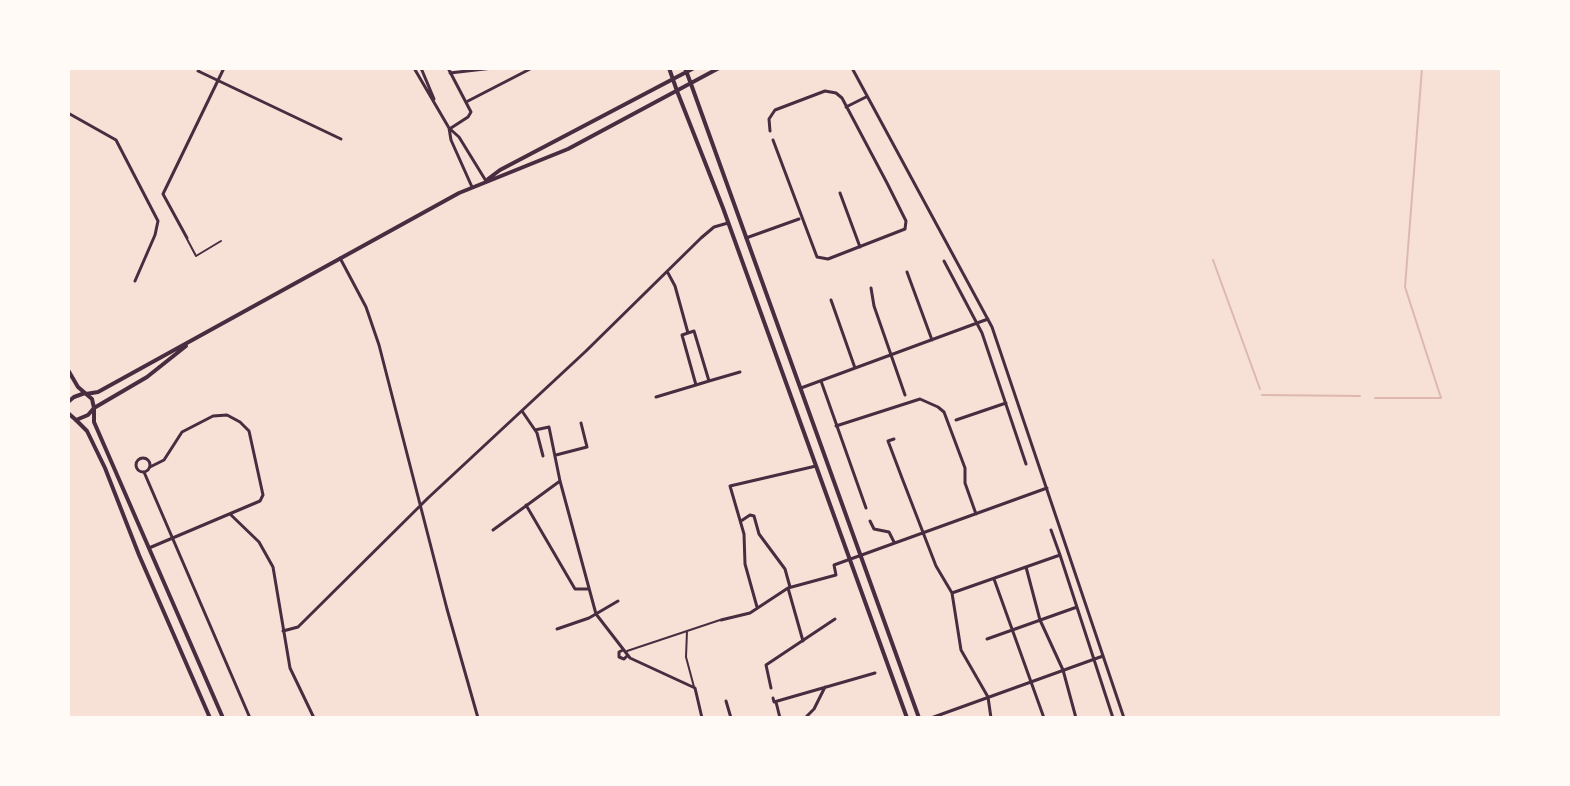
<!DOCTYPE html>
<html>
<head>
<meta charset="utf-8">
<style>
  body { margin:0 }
  #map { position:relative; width:1570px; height:786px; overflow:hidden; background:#f7e1d7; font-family:Commissioner,sans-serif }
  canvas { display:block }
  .frame { position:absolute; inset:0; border:70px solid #fffaf5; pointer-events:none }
</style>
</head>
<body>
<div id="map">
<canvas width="1570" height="786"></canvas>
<div class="frame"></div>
</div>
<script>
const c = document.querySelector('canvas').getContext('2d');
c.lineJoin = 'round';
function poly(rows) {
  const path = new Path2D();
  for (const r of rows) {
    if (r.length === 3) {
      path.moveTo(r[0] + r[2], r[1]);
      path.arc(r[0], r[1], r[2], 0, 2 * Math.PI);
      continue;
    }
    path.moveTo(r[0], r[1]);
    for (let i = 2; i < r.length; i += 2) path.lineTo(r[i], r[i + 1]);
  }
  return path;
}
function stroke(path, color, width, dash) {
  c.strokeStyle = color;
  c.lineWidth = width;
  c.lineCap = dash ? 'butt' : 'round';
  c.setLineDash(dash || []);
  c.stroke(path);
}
stroke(poly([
  [1213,260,1260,389],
  [1262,395,1360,396],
  [1375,398,1441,398,1405,287,1422,68]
]), '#dcb8b0', 2);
stroke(poly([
  [187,239,196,256,221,241]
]), '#4a2c40', 2);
stroke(poly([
  [687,631,686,657,694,687],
  [627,651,720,620]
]), '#4a2c40', 2);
stroke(poly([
  [200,68,198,71,341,139],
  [414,68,449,128,459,137,486,181],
  [421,68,434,99],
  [448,68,471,112,468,117,451,128],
  [852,68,992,327,1124,718],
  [450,73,493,68],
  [468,101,532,68],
  [846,107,866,97],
  [68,113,116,140,158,221,155,235,135,281],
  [449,128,451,140,472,187],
  [770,131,769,119,775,110,825,91,836,93,842,98,887,183,906,221,905,229,828,259,817,257,773,140],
  [840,193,860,247],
  [187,238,163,194,224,68],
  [746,238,799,219],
  [340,258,366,307,379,345,447,609,478,718],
  [944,261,982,333,1026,464],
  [907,272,932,340],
  [668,273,675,286,688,333,682,335,696,385,709,381,694,331,688,333],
  [871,288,874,306,905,395],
  [831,300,855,368],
  [709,381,740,372],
  [821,381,866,508],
  [801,388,988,319],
  [656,397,696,385],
  [522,411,537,433,543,456],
  [956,420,1006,403],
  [836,426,920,399,938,407,944,412,965,468,965,483,976,514],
  [535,430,549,427,560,481,596,614,630,658,695,688,702,718],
  [894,439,888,441,902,478,936,566,952,593,961,650,988,697,991,718],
  [556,455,587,447,581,423],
  [143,465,7],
  [144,472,250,718],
  [526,505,575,589,588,589],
  [230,514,259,542,273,567,290,668,314,718],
  [741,521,750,515,754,516,759,534,785,569,790,587],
  [870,521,874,529,889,532,894,542],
  [493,530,560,481],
  [1051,530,1060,555],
  [149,548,260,501,263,495,249,431,240,422,227,415,213,416,182,432,164,460,150,467],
  [1026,567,1040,620,1063,670,1076,718],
  [994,579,1044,718],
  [788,588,803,641],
  [952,593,1060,555,1113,718],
  [757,607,745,564,744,534,730,486,816,466],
  [721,620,750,613,788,588,836,575,834,565,1047,488],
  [557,629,589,618,618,601],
  [283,631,298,627,428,498,586,351,701,238,714,227,728,223],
  [987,639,1077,607],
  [623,650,619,652,619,657,624,659,627,656],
  [771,688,766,665,835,619],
  [773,698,774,702,875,673],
  [726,701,731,718],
  [776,702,780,718],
  [805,718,814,709,825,687],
  [931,718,1103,656]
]), '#4a2c40', 3);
stroke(poly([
  [691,84,919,718],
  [677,91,723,208,907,718],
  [94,409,94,422,223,718],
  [76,420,87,431,105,468,139,555,210,718]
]), '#4a2c40', 4);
stroke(poly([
  [669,68,677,91],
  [685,68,691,84],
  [488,179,500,170,694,68],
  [68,370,78,387,85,393],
  [86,394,98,392,459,193,568,149,719,68],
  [68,402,74,397,85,393,92,399,94,408,88,415,76,420,68,413],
  [94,408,147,377,186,346]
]), '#4a2c40', 4);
</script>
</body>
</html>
